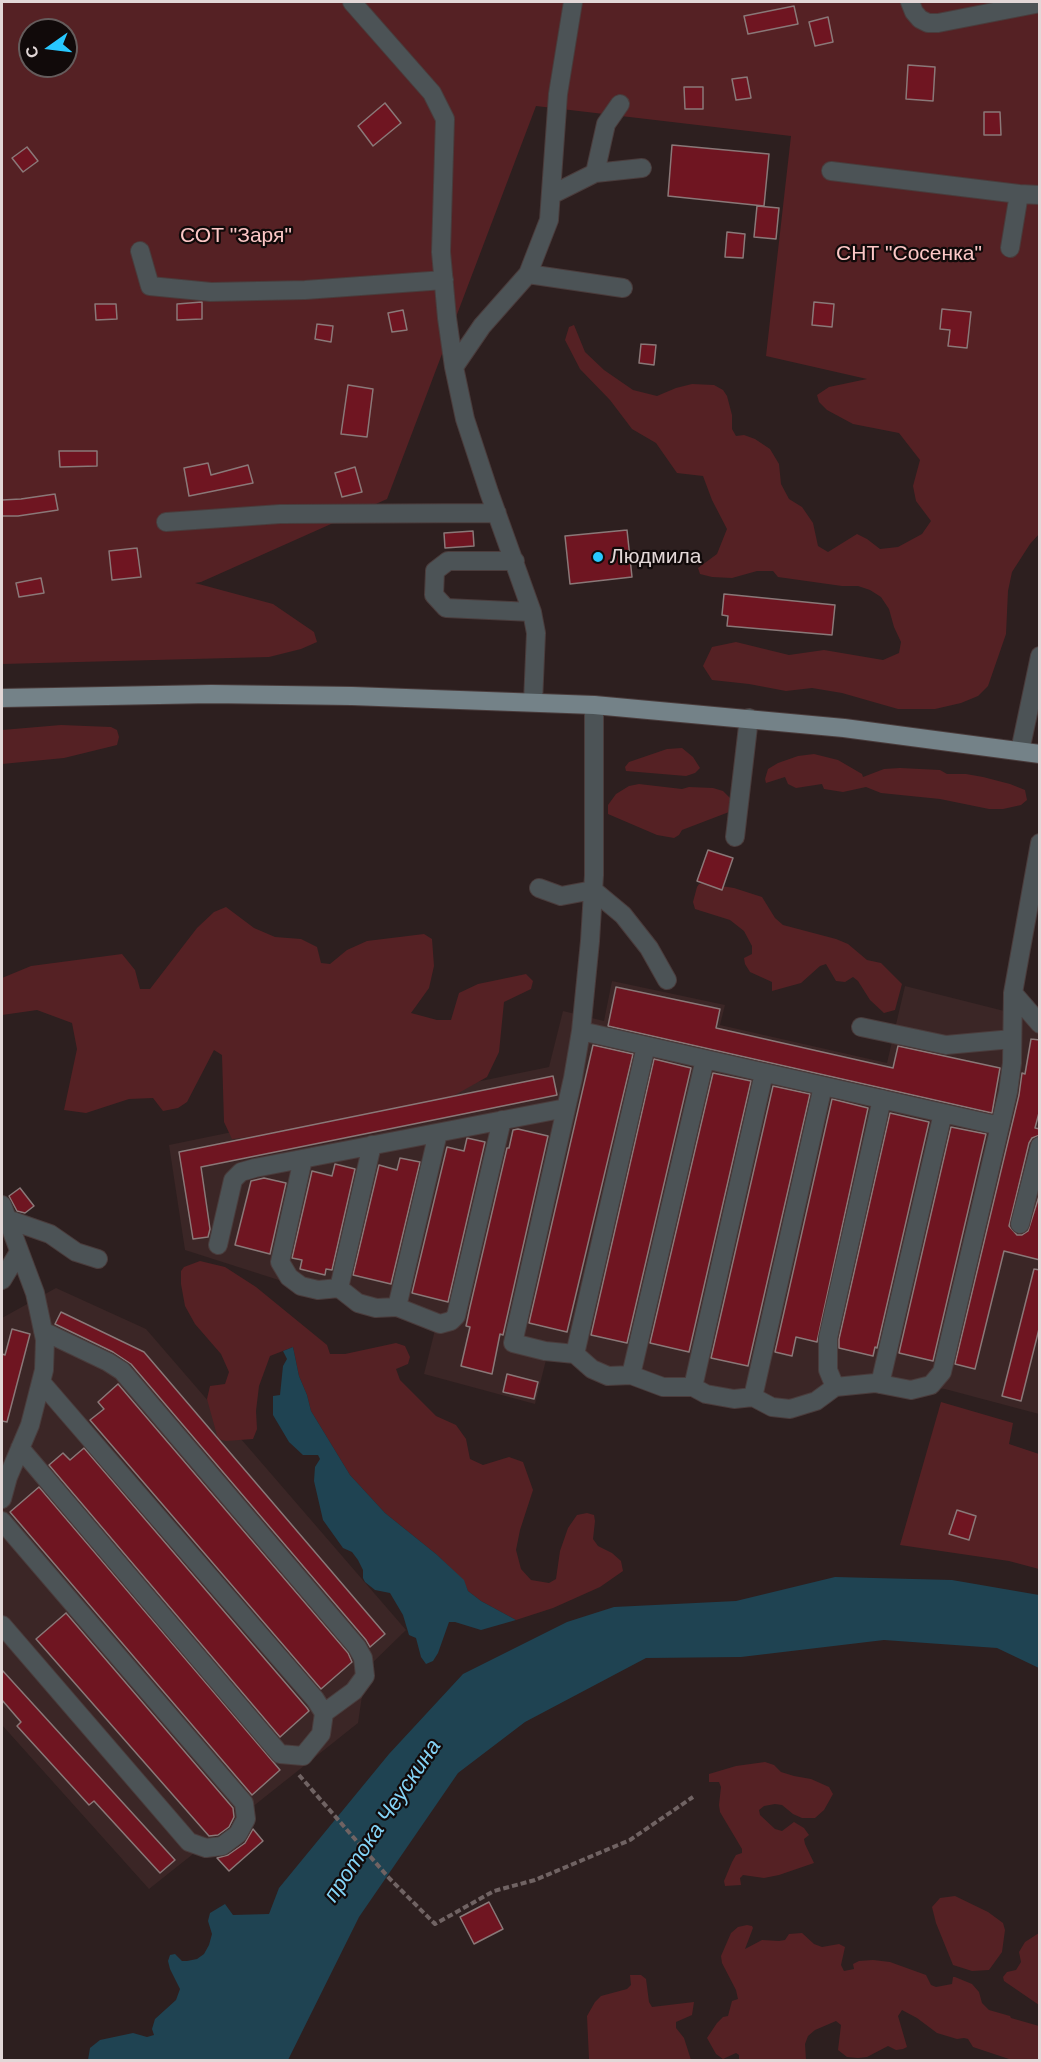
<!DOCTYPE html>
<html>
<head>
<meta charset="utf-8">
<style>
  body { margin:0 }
  #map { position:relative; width:1041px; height:2062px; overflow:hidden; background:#2d1f1f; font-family:Arial,sans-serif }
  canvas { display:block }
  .frame { position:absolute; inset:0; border:3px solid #e2d7d7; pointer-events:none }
  .north { position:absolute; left:18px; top:18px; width:60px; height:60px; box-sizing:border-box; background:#110a0a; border:2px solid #655c5c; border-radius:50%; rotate:256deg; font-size:16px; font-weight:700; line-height:24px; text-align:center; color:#e2d7d7 }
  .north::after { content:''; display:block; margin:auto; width:21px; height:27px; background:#28c8ff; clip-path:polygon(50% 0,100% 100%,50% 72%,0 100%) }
</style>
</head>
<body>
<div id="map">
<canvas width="1041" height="2062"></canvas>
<div class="frame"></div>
<div class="north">С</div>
</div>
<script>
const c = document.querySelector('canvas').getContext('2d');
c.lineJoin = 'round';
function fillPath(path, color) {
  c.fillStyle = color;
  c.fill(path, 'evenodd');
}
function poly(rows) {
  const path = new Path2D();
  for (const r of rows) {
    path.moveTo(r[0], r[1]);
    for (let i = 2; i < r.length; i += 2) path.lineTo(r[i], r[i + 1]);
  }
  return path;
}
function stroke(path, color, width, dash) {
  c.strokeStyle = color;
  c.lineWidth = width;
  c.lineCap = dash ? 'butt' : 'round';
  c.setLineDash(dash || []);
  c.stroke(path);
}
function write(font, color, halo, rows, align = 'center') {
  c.font = font + ' Arial,sans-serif';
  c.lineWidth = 4.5;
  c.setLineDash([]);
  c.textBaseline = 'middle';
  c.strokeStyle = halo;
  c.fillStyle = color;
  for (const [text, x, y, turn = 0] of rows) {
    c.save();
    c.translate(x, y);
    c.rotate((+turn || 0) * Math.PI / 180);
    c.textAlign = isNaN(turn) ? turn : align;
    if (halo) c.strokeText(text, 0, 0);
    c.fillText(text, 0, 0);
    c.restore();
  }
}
fillPath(poly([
  [612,981,725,1005,720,1025,887,1063,905,986,1040,1020,1039,1414,945,1389,875,1380,793,1409,548,1352,535,1404,424,1374,435,1330,185,1250,169,1145,549,1067,563,1011,604,1021],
  [56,1288,146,1329,406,1630,366,1669,358,1723,149,1889,2,1725,2,1318]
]), '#3b2626');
fillPath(poly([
  [2,2,1039,2,1039,534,1030,544,1012,572,1008,591,1006,634,988,686,978,696,961,703,935,709,898,709,842,693,812,688,786,691,749,684,712,680,703,666,712,647,736,642,789,655,824,650,883,660,899,653,901,642,894,627,889,609,881,597,870,590,858,586,842,586,778,577,773,571,757,571,732,578,712,577,700,574,698,568,717,554,727,529,712,500,703,476,677,473,656,443,632,429,610,400,580,369,565,340,569,327,574,325,585,352,604,370,633,390,657,396,676,388,692,384,714,385,723,390,727,396,732,415,732,429,736,436,744,435,755,439,770,449,779,464,781,484,789,499,802,507,813,523,818,546,828,552,857,534,867,539,880,549,898,547,922,534,931,521,916,501,913,486,920,460,899,433,853,424,827,410,819,402,817,395,829,387,867,379,766,356,791,136,536,106,387,499,201,582,195,583,273,604,314,632,317,642,301,649,269,657,2,664],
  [30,30,66,30,66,66,30,66],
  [61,725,111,727,117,730,119,737,117,745,64,758,2,764,2,730],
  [682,748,693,757,700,768,695,773,686,776,626,771,625,767,629,762,667,749],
  [814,754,838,760,862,774,863,777,884,769,900,768,940,770,947,774,966,774,983,777,1010,784,1025,790,1027,800,1021,805,1003,809,989,809,940,799,881,793,866,787,843,792,824,789,822,784,796,788,788,784,785,777,766,783,765,779,768,769,778,763,798,756],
  [639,784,682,789,689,787,713,788,723,791,731,799,732,803,729,812,682,830,679,835,674,838,657,835,608,814,608,805,616,794,629,786],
  [702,883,734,888,762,897,775,918,783,925,836,939,848,944,867,960,881,963,902,984,895,1010,884,1013,870,1000,858,981,853,977,845,982,836,981,826,964,820,966,801,983,772,991,772,982,750,972,745,964,744,958,752,954,752,946,744,931,730,920,695,909,693,902,697,887,699,884],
  [226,907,254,928,275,937,301,939,317,947,321,963,330,964,347,950,367,941,424,934,432,939,434,966,429,988,411,1013,437,1020,451,1020,459,993,478,984,526,974,533,981,531,989,504,1002,499,1052,487,1077,455,1095,424,1105,278,1134,232,1139,224,1122,222,1055,214,1050,187,1102,178,1108,163,1111,153,1098,129,1099,86,1113,64,1110,77,1049,72,1023,37,1010,2,1015,2,978,31,966,122,954,135,970,140,989,150,989,197,928,214,912],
  [200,1261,225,1267,256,1287,327,1345,330,1354,345,1354,396,1343,405,1346,410,1357,408,1364,396,1369,400,1380,436,1416,456,1425,466,1439,470,1459,483,1465,509,1457,523,1462,533,1490,520,1530,516,1550,521,1569,531,1580,549,1583,556,1579,560,1551,568,1528,577,1515,587,1513,594,1515,595,1521,593,1539,598,1546,612,1553,621,1561,623,1571,600,1587,553,1608,516,1620,481,1601,468,1591,463,1580,436,1554,385,1513,350,1475,311,1411,307,1395,299,1376,293,1347,270,1356,259,1386,256,1411,257,1429,253,1439,226,1441,218,1439,207,1399,210,1386,225,1384,229,1372,221,1354,195,1324,185,1306,181,1284,181,1271,184,1267],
  [941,1402,1013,1423,1009,1444,1039,1454,1039,1569,1009,1561,900,1545],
  [765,1762,774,1765,781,1772,794,1776,811,1779,829,1787,833,1794,824,1810,815,1818,802,1818,793,1814,782,1805,775,1804,764,1806,759,1810,760,1815,775,1829,782,1831,794,1822,804,1828,809,1835,804,1839,805,1844,814,1863,779,1875,764,1878,743,1875,740,1878,741,1885,725,1886,724,1881,732,1862,736,1855,742,1853,742,1849,720,1812,719,1805,721,1787,719,1782,709,1782,709,1774,736,1766],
  [955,1896,988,1912,1003,1923,1005,1930,1002,1952,989,1970,972,1971,953,1965,936,1923,932,1907,940,1898],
  [747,1925,752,1926,753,1928,745,1949,762,1940,779,1941,785,1940,789,1934,802,1933,814,1944,822,1947,839,1944,845,1947,841,1965,844,1971,854,1969,853,1964,859,1961,873,1960,890,1962,926,1975,931,1985,936,1987,952,1984,953,1977,955,1977,972,1984,979,1992,982,2003,989,2010,1010,2016,1011,2018,1039,2026,1039,2060,1012,2060,973,2047,968,2039,964,2038,957,2039,937,2033,917,2018,902,2010,898,2016,907,2047,903,2049,896,2050,888,2046,867,2057,858,2058,847,2057,838,2050,841,2025,836,2021,815,2030,808,2036,805,2044,806,2060,739,2060,739,2055,736,2053,723,2059,716,2054,707,2038,717,2023,723,2017,728,2016,732,2001,738,1999,736,1990,722,1963,721,1956,731,1933,738,1927],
  [1039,1933,1039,2005,1004,1981,1003,1977,1007,1972,1016,1970,1021,1962,1019,1952,1025,1942],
  [630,1975,641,1975,646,1979,649,2002,652,2007,694,2002,692,2015,676,2022,676,2028,684,2038,691,2060,589,2059,587,2016,595,2002,601,1996,627,1989,631,1985]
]), '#552124');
fillPath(poly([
  [293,1347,299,1376,307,1395,311,1411,350,1475,385,1513,436,1554,464,1580,468,1591,481,1601,516,1620,481,1630,455,1622,449,1622,438,1653,433,1661,426,1664,421,1657,416,1638,409,1635,403,1615,390,1593,375,1590,365,1582,363,1578,363,1570,358,1560,352,1552,343,1548,323,1520,314,1481,315,1467,320,1459,318,1455,303,1455,289,1442,273,1415,273,1396,280,1395,283,1366,287,1359,283,1351],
  [835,1577,952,1580,1039,1595,1039,1668,997,1648,884,1640,741,1657,646,1658,525,1722,458,1773,359,1917,288,2060,88,2060,90,2048,100,2040,133,2033,147,2037,154,2035,152,2029,155,2019,176,2000,180,1989,170,1969,168,1961,170,1955,175,1954,182,1961,187,1961,197,1959,204,1954,209,1945,212,1934,208,1921,210,1913,225,1904,233,1915,269,1914,279,1888,389,1754,463,1674,567,1622,614,1607,736,1601]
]), '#1f4352');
const building = poly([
  [794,6,798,24,748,34,744,16,794,6],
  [828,17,833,42,815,46,809,22,828,17],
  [908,65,935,67,933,101,906,99,908,65],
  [747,77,751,98,736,100,732,79,747,77],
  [684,87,703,87,703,109,685,109,684,87],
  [385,103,401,123,373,146,358,126,385,103],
  [984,112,1000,112,1001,135,984,135,984,112],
  [672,145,769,154,764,206,668,196,672,145],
  [27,147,38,161,23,172,12,158,27,147],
  [757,206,779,208,776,239,754,237,757,206],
  [727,232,745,234,743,258,725,257,727,232],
  [202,302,202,319,177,320,177,304,202,302],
  [814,302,834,304,832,327,812,325,814,302],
  [95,304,116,304,117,319,96,320,95,304],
  [942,309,971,312,967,348,948,346,950,330,940,329,942,309],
  [403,310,407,330,392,332,388,313,403,310],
  [317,324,333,326,331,342,315,339,317,324],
  [641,344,656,345,654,365,639,363,641,344],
  [348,385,373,389,367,437,341,434,348,385],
  [59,451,97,451,97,466,60,467,59,451],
  [208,463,211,475,248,465,253,483,189,496,184,468,208,463],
  [355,467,362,492,342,497,335,473,355,467],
  [55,494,58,510,18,516,2,516,2,500,21,499,55,494],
  [627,530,632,577,570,584,565,536,627,530],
  [473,531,474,546,445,548,444,533,473,531],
  [137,548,141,577,112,580,109,551,137,548],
  [41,578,44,593,19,597,16,583,41,578],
  [724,594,835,605,832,635,727,626,728,616,722,615,724,594],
  [708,850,733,858,722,890,697,881,708,850],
  [616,987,720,1009,716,1028,893,1068,898,1046,1000,1068,992,1113,608,1026,616,987],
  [1031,1039,1040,1040,1040,1109,1035,1128,1040,1129,1040,1135,1032,1138,1029,1143,1009,1226,1017,1235,1022,1235,1028,1231,1040,1193,1040,1260,1004,1251,975,1369,955,1364,1019,1095,1022,1073,1025,1074,1031,1039],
  [593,1045,633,1054,567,1332,529,1323,593,1045],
  [654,1059,691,1068,627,1343,591,1335,654,1059],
  [713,1073,751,1081,689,1352,650,1343,713,1073],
  [553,1076,557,1095,201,1167,210,1229,208,1237,193,1239,179,1152,553,1076],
  [773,1086,810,1094,748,1366,711,1358,773,1086],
  [832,1099,868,1108,817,1342,796,1337,792,1356,775,1352,832,1099],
  [890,1113,929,1122,877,1348,875,1347,873,1356,839,1348,839,1339,890,1113],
  [951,1127,986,1134,933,1361,899,1353,951,1127],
  [518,1129,548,1136,503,1335,500,1334,492,1374,461,1366,470,1327,466,1326,470,1307,507,1148,509,1148,513,1130,518,1129],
  [467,1138,485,1142,448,1302,412,1293,447,1147,464,1151,467,1138],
  [400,1158,420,1162,391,1284,353,1275,379,1165,397,1170,400,1158],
  [335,1164,355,1169,332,1270,326,1269,325,1275,300,1269,302,1260,292,1258,312,1171,332,1176,335,1164],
  [264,1178,286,1183,270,1254,235,1245,251,1181,264,1178],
  [20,1188,34,1206,25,1213,17,1211,9,1196,20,1188],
  [1034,1269,1040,1270,1040,1325,1021,1401,1002,1396,1034,1269],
  [61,1312,144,1352,385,1634,370,1647,366,1640,131,1364,113,1352,55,1324,61,1312],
  [12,1329,30,1334,7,1422,2,1421,2,1354,5,1355,12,1329],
  [507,1374,538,1382,534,1399,503,1392,507,1374],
  [118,1384,348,1653,352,1662,321,1689,90,1420,104,1409,98,1402,118,1384],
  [84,1448,307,1708,309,1711,280,1737,49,1465,63,1453,70,1460,84,1448],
  [39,1487,280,1770,252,1795,10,1512,39,1487],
  [957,1510,976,1516,969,1540,949,1534,957,1510],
  [66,1613,233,1808,234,1817,229,1827,218,1835,209,1836,36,1639,66,1613],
  [2,1670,175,1860,160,1873,94,1801,89,1805,17,1726,21,1722,2,1700,2,1670],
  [253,1829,263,1841,229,1871,217,1858,228,1855,245,1843,253,1829],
  [489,1902,503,1929,474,1944,460,1917,489,1902]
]);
fillPath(building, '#6f1521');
stroke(building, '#8a7878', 1.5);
const minor = poly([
  [352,2,432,93,445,119,441,252,447,318,454,367,465,419,489,492,532,612,536,633,533,702],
  [910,2,914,12,920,19,928,23,938,23,1040,3],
  [831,171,1019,194],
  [595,173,606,124,620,104],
  [551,195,595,173,642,168],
  [1010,248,1019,194,1040,195],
  [140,251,150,286,211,292,305,290,444,280],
  [528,274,623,288],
  [454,367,482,326,528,274,549,220,558,94,573,2],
  [166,522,280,514,497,513],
  [515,561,448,561,435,571,434,595,446,608,532,612],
  [594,705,594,875,590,941,581,1031,573,1078,513,1343,545,1351,575,1354,592,1369,608,1376,631,1375,663,1387,693,1387,706,1394,734,1399,753,1397,772,1407,790,1409,816,1401,835,1387,875,1383,911,1390,931,1385,942,1372,1008,1092,1012,1063,1013,993],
  [1020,751,1040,656],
  [735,837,749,718],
  [1040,843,1013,993,1040,1024],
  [539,888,561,896,593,890,623,915,649,948,667,980],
  [861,1027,946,1045,1012,1039],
  [581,1031,1000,1126],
  [303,1159,280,1262,289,1277,301,1286,318,1290,339,1288,358,1303,376,1308,397,1307,440,1324,451,1321,456,1316,502,1120],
  [2,1205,35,1293,45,1340,44,1370,30,1425,8,1477,2,1499],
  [7,1219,50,1234,76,1252,98,1259],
  [1020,1224,1040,1146],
  [218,1245,233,1180,241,1172,255,1168,566,1108],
  [2,1280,19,1252],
  [339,1288,372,1145],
  [397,1307,438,1133],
  [43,1331,108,1362,122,1371,357,1647,363,1658,365,1676,354,1691,324,1713],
  [575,1354,646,1046],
  [631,1375,705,1059],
  [880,1384,943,1113],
  [693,1387,764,1073],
  [835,1387,828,1370,828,1338,882,1099],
  [753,1397,823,1086],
  [20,1448,280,1754,303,1756,321,1734,324,1713,315,1699,41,1382],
  [2,1521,244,1803,246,1819,238,1834,222,1846,206,1848,189,1842,2,1625]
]);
const major = poly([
  [2,698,211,694,352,696,594,705,844,728,1040,754]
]);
stroke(minor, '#4a3c3c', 20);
stroke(major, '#4a3c3c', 20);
stroke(poly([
  [299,1775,389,1878,435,1924,494,1891,535,1880,630,1840,693,1797]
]), '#706363', 4, [6, 3]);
stroke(minor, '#4c5356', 18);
stroke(major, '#748288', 18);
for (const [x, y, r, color] of [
  [598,557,6,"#28c8ff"]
]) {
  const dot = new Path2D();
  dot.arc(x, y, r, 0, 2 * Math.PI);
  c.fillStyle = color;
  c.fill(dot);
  stroke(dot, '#110a0a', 2);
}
write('21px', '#fcc7c6', '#110a0a', [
  ["СОТ \"Заря\"",236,236],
  ["СНТ \"Сосенка\"",909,254]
]);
write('21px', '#e2d7d7', '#110a0a', [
  ["Людмила",610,557]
], 'left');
write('italic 22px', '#84d3f6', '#110a0a', [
  ["протока Чеускина",383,1821,-56]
]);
</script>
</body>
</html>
